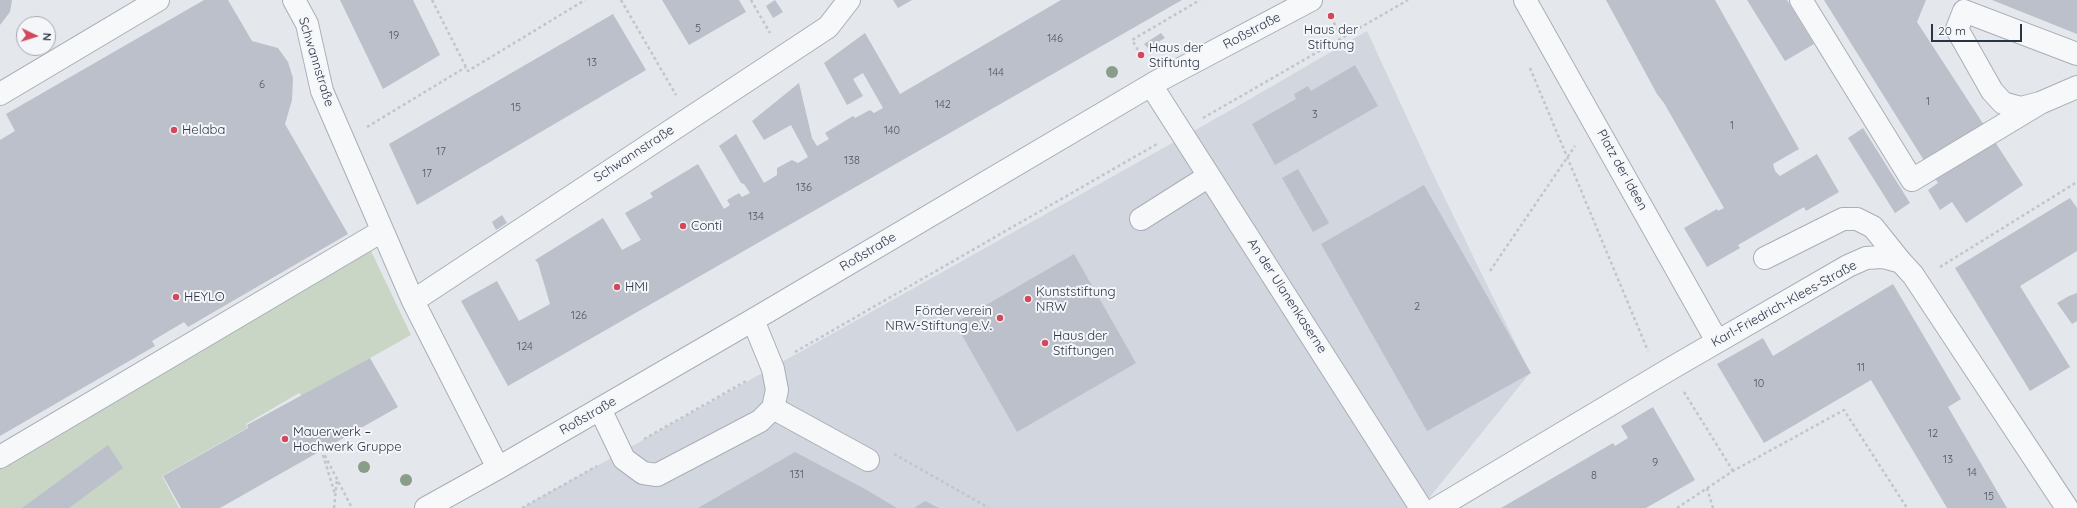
<!DOCTYPE html>
<html>
<head>
<meta charset="utf-8">
<style>
  body { margin:0 }
  #map { position:relative; width:2077px; height:508px; overflow:hidden; background:#e4e7ec; font-family:Quicksand,sans-serif }
  canvas { display:block }
  .north { position:absolute; left:16px; top:16px; width:40px; height:40px; box-sizing:border-box; background:#f4f6f9; border:1px solid #a4a8b1; border-radius:50%; rotate:94deg; font-size:11px; font-weight:700; line-height:16px; text-align:center; color:#2b3445 }
  .north::after { content:''; display:block; margin:auto; width:14px; height:18px; background:#d1495b; clip-path:polygon(50% 0,100% 100%,50% 72%,0 100%) }
  .scale { position:absolute; left:1931px; top:24px; width:91px; height:18px; box-sizing:border-box; border:2px solid #2b3445; border-top:0; padding-left:5px; font-size:12px; line-height:14px; white-space:nowrap; color:#2b3445; -webkit-text-stroke:3px #f4f6f9; paint-order:stroke }
</style>
</head>
<body>
<div id="map">
<canvas width="2077" height="508"></canvas>
<div class="north">N</div>
<div class="scale">20 m</div>
</div>
<script>
const c = document.querySelector('canvas').getContext('2d');
c.lineJoin = 'round';
function fillPath(path, color) {
  c.fillStyle = color;
  c.fill(path, 'evenodd');
}
function poly(rows) {
  const path = new Path2D();
  for (const r of rows) {
    path.moveTo(r[0], r[1]);
    for (let i = 2; i < r.length; i += 2) path.lineTo(r[i], r[i + 1]);
  }
  return path;
}
function stroke(path, color, width, dash) {
  c.strokeStyle = color;
  c.lineWidth = width;
  c.lineCap = dash ? 'butt' : 'round';
  c.setLineDash(dash || []);
  c.stroke(path);
}
function write(font, color, halo, rows, align = 'center') {
  c.font = font + ' Quicksand,sans-serif';
  c.lineWidth = 4;
  c.setLineDash([]);
  c.textBaseline = 'middle';
  c.strokeStyle = halo;
  c.fillStyle = color;
  for (const [text, x, y, turn = 0] of rows) {
    c.save();
    c.translate(x, y);
    c.rotate((+turn || 0) * Math.PI / 180);
    c.textAlign = isNaN(turn) ? turn : align;
    if (halo) c.strokeText(text, 0, 0);
    c.fillText(text, 0, 0);
    c.restore();
  }
}
fillPath(poly([
  [1367,31,1434,176,1530,373,1421,508,522,508,1231,110]
]), '#d2d6de');
fillPath(poly([
  [371,251,411,335,302,396,299,393,246,424,247,428,162,476,179,508,0,508,0,464]
]), '#c9d6c5');
fillPath(poly([
  [0,0,12,0,10,12,0,25],
  [204,0,228,0,252,41,278,48,288,62,293,78,292,100,285,124,348,234,188,327,184,322,152,341,155,346,0,436,0,140,15,131,6,114],
  [340,0,413,0,440,55,383,89],
  [662,0,739,0,746,12,689,45],
  [775,0,783,12,773,18,766,6],
  [893,0,912,0,898,8],
  [1061,0,1182,0,508,386,461,301,497,281,519,321,550,304,538,263,535,260,603,218,622,250,641,240,625,213,653,197,650,193,698,164,724,209,730,205,727,200,739,193,742,197,750,193,744,184,741,183,719,146,736,134,764,183,777,175,777,168,792,160,798,163,808,157,791,125,764,140,752,121,799,83,812,138,817,146,829,139,825,133,853,116,855,118,870,110,874,113,883,108,863,73,853,79,863,96,847,105,824,63,865,33,900,94],
  [1606,0,1715,0,1799,149,1773,164,1775,171,1780,176,1817,154,1839,192,1806,211,1804,207,1738,245,1740,248,1707,267,1684,228,1717,209,1718,211,1724,208,1664,103,1657,94],
  [1747,0,1787,0,1814,44,1785,61],
  [1824,0,1926,0,1917,22,2023,185,1966,223,1952,202,1940,210,1928,190,1938,183],
  [1992,0,2077,0,2077,34],
  [613,14,646,70,417,205,389,144],
  [1161,33,1165,38,1148,48,1144,44],
  [1355,65,1378,106,1275,165,1252,124,1296,99,1294,94,1308,86,1311,91],
  [1863,128,1910,203,1895,213,1848,138],
  [1298,169,1329,223,1313,232,1282,178],
  [1424,185,1531,373,1427,431,1321,244],
  [2070,198,2077,208,2077,251,2020,286,2070,367,2030,391,1955,268],
  [502,215,507,223,496,230,492,222],
  [1074,254,1136,363,1017,432,955,323],
  [1893,284,1961,399,1948,407,2007,508,1947,508,1871,380,1764,443,1717,364,1763,338,1773,356],
  [2077,293,2077,321,2072,324,2057,303,2069,296],
  [370,358,398,407,220,508,181,508,163,476,248,428,247,425],
  [1653,407,1695,480,1646,508,1501,508,1613,443,1615,446,1628,438,1621,426],
  [108,445,123,468,69,508,22,508],
  [795,452,865,489,897,508,698,508],
  [925,501,939,508,914,508]
]), '#bbc0ca');
const minor = poly([
  [294,0,307,24,322,91,413,301,498,468],
  [1525,0,1717,341],
  [1801,0,1912,180,2040,103],
  [2077,54,1964,11,1957,29,1992,91,2003,103,2021,108,2040,103,2077,87],
  [1151,85,1421,508],
  [0,94,158,0],
  [1141,219,1209,176],
  [1765,258,1843,219,1857,219,1873,227,1901,262],
  [413,301,828,27,849,0],
  [773,408,868,460],
  [600,409,624,459,643,473,657,475,760,421,773,408,777,390,773,369,753,320],
  [0,457,382,231],
  [426,508,498,468,753,320,1156,82,1311,0],
  [1437,508,1670,369,1848,266,1866,258,1883,257,1901,262,1913,275,2067,508]
]);
stroke(minor, '#a9aeb7', 24);
stroke(poly([
  [432,0,468,71,585,0],
  [621,0,676,95],
  [751,0,770,33],
  [1331,17,1342,38],
  [1141,55,1132,40,1200,0],
  [1530,68,1648,351],
  [1203,118,1408,0],
  [367,127,466,67],
  [1940,267,2077,182],
  [1490,271,1575,146],
  [795,352,1157,144],
  [1684,392,1733,471],
  [644,439,748,380],
  [322,450,352,508],
  [894,454,989,508],
  [323,455,335,494],
  [1707,488,1713,508],
  [334,508,337,479],
  [522,508,597,466],
  [1677,508,1733,471,1844,410,1907,508]
]), '#c2c5cb', 2.5, [3, 3]);
stroke(minor, '#f7f8fa', 22);
c.fillStyle = '#899d89';
for (const [x, y] of [
  [1112,72],
  [364,467],
  [406,480]
]) {
  c.beginPath();
  c.arc(x, y, 6, 0, 2 * Math.PI);
  c.fill();
}
for (const [x, y, r, color] of [
  [1331,16,4,"#d1495b"],
  [1141,55,4,"#d1495b"],
  [174,130,4,"#d1495b"],
  [683,226,4,"#d1495b"],
  [617,287,4,"#d1495b"],
  [176,297,4,"#d1495b"],
  [1028,299,4,"#d1495b"],
  [1000,318,4,"#d1495b"],
  [1045,343,4,"#d1495b"],
  [285,439,4,"#d1495b"]
]) {
  const dot = new Path2D();
  dot.arc(x, y, r, 0, 2 * Math.PI);
  c.fillStyle = color;
  c.fill(dot);
  stroke(dot, '#f4f6f9', 1.5);
}
write('11px', '#4f5766', null, [
  ["5",698,29],
  ["19",394,36],
  ["146",1055,39],
  ["13",592,63],
  ["144",996,73],
  ["6",262,85],
  ["1",1928,102],
  ["142",943,105],
  ["15",516,108],
  ["3",1315,115],
  ["1",1732,126],
  ["140",892,131],
  ["17",441,152],
  ["138",852,161],
  ["17",427,174],
  ["136",804,188],
  ["134",756,217],
  ["2",1417,307],
  ["126",579,316],
  ["124",525,347],
  ["11",1861,368],
  ["10",1759,384],
  ["12",1933,434],
  ["13",1948,460],
  ["9",1655,463],
  ["14",1972,473],
  ["131",797,475],
  ["8",1594,476],
  ["15",1989,497]
]);
write('13px', '#2b3445', '#f4f6f9', [
  ["Haus der",1331,30,"center"],
  ["Stiftung",1331,45,"center"],
  ["Haus der",1149,48],
  ["Stiftuntg",1149,63],
  ["Helaba",182,130],
  ["Conti",691,226],
  ["HMI",625,287],
  ["Kunststiftung",1036,292],
  ["NRW",1036,307],
  ["HEYLO",184,297],
  ["Förderverein",992,311,"right"],
  ["NRW-Stiftung e.V.",992,326,"right"],
  ["Haus der",1053,336],
  ["Stiftungen",1053,351],
  ["Mauerwerk –",293,432],
  ["Hochwerk Gruppe",293,447]
], 'left');
write('13px', '#2b3445', '#f4f6f9', [
  ["Roßstraße",1252,31,-28],
  ["Schwannstraße",316,62,73],
  ["Schwannstraße",634,154,-33],
  ["Platz der Ideen",1622,170,61],
  ["Roßstraße",868,252,-31],
  ["An der Ulanenkaserne",1287,296,57],
  ["Karl-Friedrich-Klees-Straße",1784,304,-29],
  ["Roßstraße",588,416,-30]
]);
</script>
</body>
</html>
